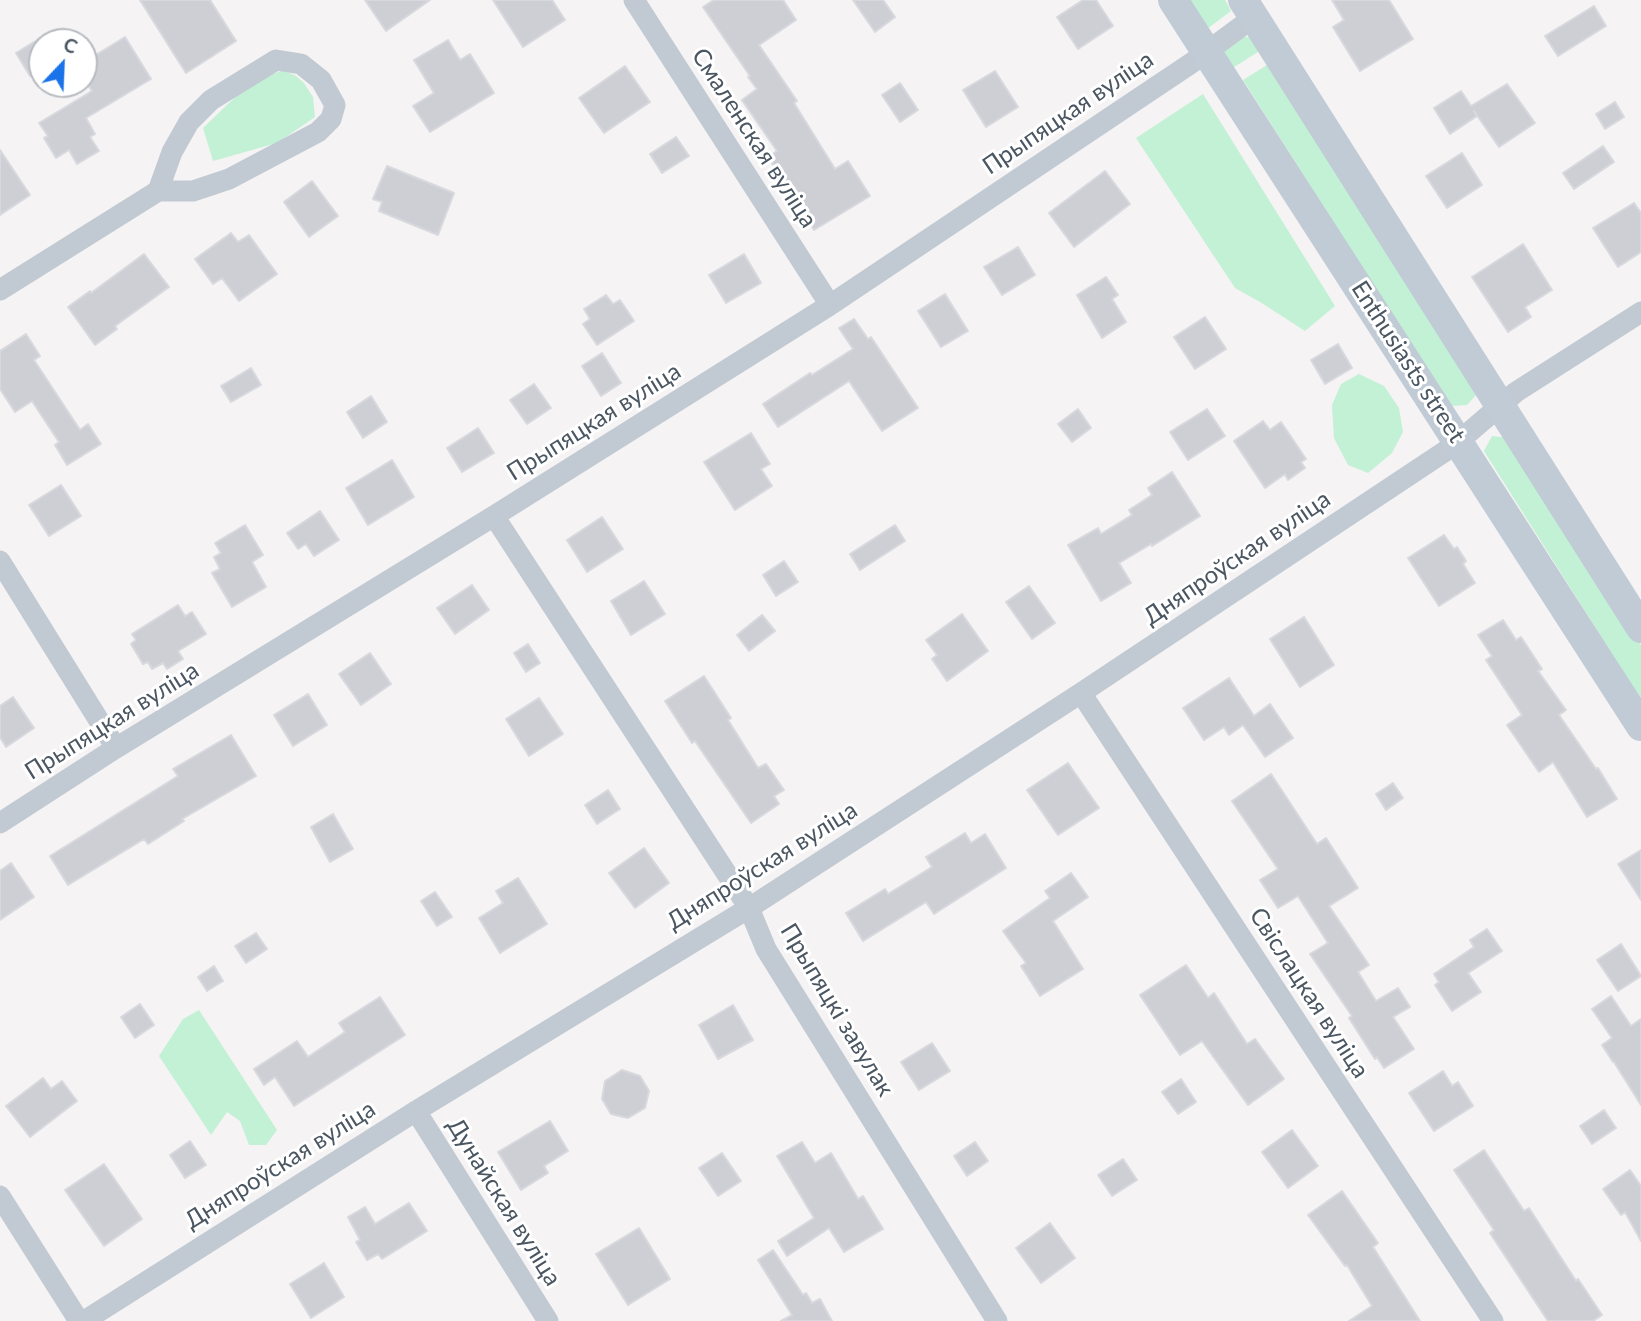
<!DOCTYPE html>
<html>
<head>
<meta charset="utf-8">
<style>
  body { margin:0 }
  #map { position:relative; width:1641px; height:1321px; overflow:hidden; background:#f5f3f3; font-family:Lato,sans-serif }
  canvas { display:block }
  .north { position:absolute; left:28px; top:28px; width:70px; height:70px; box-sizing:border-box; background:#fff; border:2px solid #b7bbc0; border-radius:50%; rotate:23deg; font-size:19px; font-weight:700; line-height:28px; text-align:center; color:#4a5661 }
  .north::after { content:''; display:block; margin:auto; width:24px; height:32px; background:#1a73e8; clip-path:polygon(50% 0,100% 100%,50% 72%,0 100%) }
</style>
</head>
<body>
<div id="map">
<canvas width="1641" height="1321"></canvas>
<div class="north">С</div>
</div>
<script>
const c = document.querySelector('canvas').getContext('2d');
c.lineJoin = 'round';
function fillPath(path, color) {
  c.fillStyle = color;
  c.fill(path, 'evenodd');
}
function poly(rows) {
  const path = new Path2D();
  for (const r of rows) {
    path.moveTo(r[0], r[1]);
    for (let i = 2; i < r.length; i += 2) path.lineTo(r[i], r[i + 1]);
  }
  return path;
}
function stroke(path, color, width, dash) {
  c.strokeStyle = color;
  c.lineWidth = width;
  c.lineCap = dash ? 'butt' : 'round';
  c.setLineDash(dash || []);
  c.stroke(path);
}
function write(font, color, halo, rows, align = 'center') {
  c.font = font + ' Lato,sans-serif';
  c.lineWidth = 6;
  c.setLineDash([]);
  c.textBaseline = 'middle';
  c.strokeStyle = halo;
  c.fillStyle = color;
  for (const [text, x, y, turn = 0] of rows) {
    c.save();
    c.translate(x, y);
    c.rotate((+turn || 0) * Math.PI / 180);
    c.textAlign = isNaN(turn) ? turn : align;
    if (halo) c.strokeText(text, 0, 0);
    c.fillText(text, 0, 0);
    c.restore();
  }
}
fillPath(poly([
  [1188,0,1225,0,1231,11,1207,29],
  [1244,37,1251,37,1261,50,1231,69,1224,52],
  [1267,65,1477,394,1467,405,1451,406,1243,80],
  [283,70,296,76,304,83,313,97,315,117,277,143,213,161,203,128,249,84],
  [1203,94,1335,306,1305,331,1260,302,1235,288,1136,138],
  [1359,374,1384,386,1399,408,1403,432,1392,453,1368,473,1348,465,1334,438,1332,405,1341,384],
  [1492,436,1509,438,1641,645,1641,700,1484,451],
  [199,1010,277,1130,266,1145,249,1145,240,1121,227,1112,211,1135,159,1056,183,1019]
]), '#c3f1d5');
const building = poly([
  [140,0,210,0,236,41,186,73,140,0],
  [365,0,430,0,386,31,365,0],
  [493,0,552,0,565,20,523,47,493,0],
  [714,0,783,0,796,20,759,45,797,101,794,103,835,169,848,161,870,196,814,230,768,157,777,151,742,100,757,89,748,77,750,76,703,7,714,0],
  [853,0,883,0,895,17,875,32,853,0],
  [1083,0,1096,0,1113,26,1078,49,1057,17,1083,0],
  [1332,0,1389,0,1413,39,1360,71,1333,27,1344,20,1332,0],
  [1594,6,1606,26,1558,56,1545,36,1594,6],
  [42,37,42,68,30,76,16,53,42,37],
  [125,37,151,79,86,118,95,134,90,137,99,151,77,164,69,150,56,158,44,138,48,136,39,123,92,91,84,79,84,73,91,69,86,61,125,37],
  [448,40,460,60,470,54,494,93,430,132,413,106,434,93,414,60,448,40],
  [625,66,650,102,604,133,579,98,625,66],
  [995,71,1018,107,986,127,963,90,995,71],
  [900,83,918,110,900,122,882,95,900,83],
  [1507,84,1535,123,1499,147,1474,111,1477,116,1450,134,1434,108,1461,91,1471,106,1507,84],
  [1615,102,1624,117,1605,129,1596,114,1615,102],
  [676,137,689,156,662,173,650,154,676,137],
  [1603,146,1614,162,1574,189,1563,173,1603,146],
  [0,150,30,195,0,215,0,150],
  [1462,153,1482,185,1447,208,1426,176,1462,153],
  [387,166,454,193,438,235,379,211,382,202,373,199,387,166],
  [1105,171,1130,204,1074,247,1049,213,1105,171],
  [312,181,338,216,309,237,284,202,312,181],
  [1634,203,1641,213,1641,252,1618,267,1593,228,1634,203],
  [231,233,238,242,249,235,277,274,239,301,222,278,213,284,195,259,231,233],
  [1523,244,1552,290,1525,307,1531,317,1508,332,1472,277,1523,244],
  [1018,247,1035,275,1002,295,984,267,1018,247],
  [144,254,169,287,115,326,117,329,95,345,68,307,90,291,91,293,144,254],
  [744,254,761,283,726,303,709,275,744,254],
  [1106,277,1118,295,1112,299,1126,322,1102,338,1077,295,1106,277],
  [945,294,968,331,941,347,918,311,945,294],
  [606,295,613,304,620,300,634,321,597,345,583,324,590,319,584,309,606,295],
  [1205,317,1226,349,1195,369,1174,337,1205,317],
  [854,319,868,339,871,337,918,408,882,431,849,381,778,427,763,404,810,373,812,375,853,349,839,328,854,319],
  [26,334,40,356,34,360,80,430,88,424,101,444,67,465,55,445,59,442,32,401,15,412,0,389,0,351,26,334],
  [1338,344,1352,368,1325,384,1311,360,1338,344],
  [602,353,621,383,601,396,582,366,602,353],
  [251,368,261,385,231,402,221,386,251,368],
  [534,384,551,408,527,424,510,400,534,384],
  [371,396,387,422,363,438,347,412,371,396],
  [1078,409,1091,428,1072,442,1058,424,1078,409],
  [1207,409,1225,436,1188,460,1170,432,1207,409],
  [1263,421,1270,430,1281,422,1306,459,1301,462,1305,468,1288,480,1285,474,1265,488,1234,441,1263,421],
  [478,428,494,453,462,472,447,448,478,428],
  [751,433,770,464,761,469,772,486,735,510,704,462,751,433],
  [392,460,414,497,368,525,346,488,392,460],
  [1172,472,1200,516,1152,546,1151,544,1119,563,1131,583,1101,601,1068,545,1098,528,1101,534,1132,515,1129,510,1152,495,1148,488,1172,472],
  [61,485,81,516,49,536,29,505,61,485],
  [320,511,339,540,314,556,306,544,298,549,287,533,320,511],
  [602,517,623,549,587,572,567,540,602,517],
  [245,525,263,555,252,562,266,587,232,607,212,573,220,569,214,557,221,553,215,543,245,525],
  [895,525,905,541,860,570,850,554,895,525],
  [1444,535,1454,549,1457,547,1466,561,1463,564,1475,583,1439,606,1408,558,1444,535],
  [784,561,798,582,776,596,763,575,784,561],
  [644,581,665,614,631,635,611,601,644,581],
  [472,585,489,610,455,634,437,608,472,585],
  [1029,586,1055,623,1032,639,1006,602,1029,586],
  [178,605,185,616,192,612,206,634,178,651,183,659,167,669,163,663,152,669,148,662,143,664,131,644,136,640,132,634,178,605],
  [962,614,988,651,947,681,932,659,937,655,926,640,962,614],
  [762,615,775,631,749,651,737,635,762,615],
  [1304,617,1334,665,1300,687,1270,639,1304,617],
  [1503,620,1516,640,1521,637,1542,669,1538,671,1566,710,1559,715,1596,769,1598,768,1617,799,1587,817,1553,762,1539,772,1507,725,1522,715,1486,660,1492,656,1478,635,1503,620],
  [528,644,540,663,526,672,514,653,528,644],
  [370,653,391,684,361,705,339,674,370,653],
  [704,676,731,718,728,720,758,768,766,764,784,790,774,796,779,804,751,823,695,741,692,743,665,701,704,676],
  [1229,678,1254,716,1270,704,1293,738,1265,757,1243,725,1229,735,1224,727,1204,740,1183,708,1229,678],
  [308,694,327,725,293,746,274,715,308,694],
  [13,697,34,728,6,747,0,737,0,706,13,697],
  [539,698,563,734,529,756,506,719,539,698],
  [231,735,256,776,182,819,184,821,148,844,144,839,68,885,50,856,178,776,173,769,231,735],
  [1068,763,1099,808,1058,835,1027,790,1068,763],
  [1271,774,1317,844,1326,838,1358,888,1329,906,1369,965,1358,972,1376,1001,1398,988,1410,1007,1393,1017,1414,1049,1384,1068,1377,1057,1375,1059,1349,1018,1352,1016,1310,954,1328,943,1298,896,1278,908,1260,880,1278,869,1232,801,1271,774],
  [1393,783,1403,798,1386,810,1376,794,1393,783],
  [608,790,620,809,597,824,585,805,608,790],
  [333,814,353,849,330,862,311,827,333,814],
  [965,833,971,843,985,834,1006,868,934,914,926,902,863,941,846,913,885,889,888,894,932,867,926,857,965,833],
  [644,848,669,883,635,908,609,873,644,848],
  [1641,850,1641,900,1618,864,1641,850],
  [11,863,34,897,0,920,0,871,11,863],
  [1071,873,1088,897,1053,921,1083,969,1040,996,1021,966,1026,963,1003,931,1050,898,1045,891,1071,873],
  [518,878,547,924,500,953,479,918,503,903,496,891,518,878],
  [435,892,452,917,437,926,421,901,435,892],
  [1487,929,1502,951,1468,973,1481,992,1452,1011,1435,985,1439,982,1434,974,1474,947,1470,940,1487,929],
  [256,933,267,949,246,963,235,946,256,933],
  [1621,944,1641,976,1618,991,1597,960,1621,944],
  [1186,965,1208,998,1214,993,1247,1044,1255,1039,1284,1079,1248,1105,1202,1041,1180,1055,1140,995,1186,965],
  [214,966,223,981,207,991,198,977,214,966],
  [1611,996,1631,1026,1641,1019,1641,1105,1614,1062,1613,1062,1602,1045,1612,1038,1592,1009,1611,996],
  [380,997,405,1035,294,1106,275,1077,264,1085,254,1069,297,1041,308,1057,345,1032,339,1023,380,997],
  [140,1004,154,1025,135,1038,121,1017,140,1004],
  [733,1005,753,1040,718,1059,699,1025,733,1005],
  [932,1043,950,1071,919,1090,901,1062,932,1043],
  [622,1070,640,1076,649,1091,645,1108,628,1118,611,1114,602,1099,605,1081,622,1070],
  [1443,1071,1452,1086,1458,1082,1473,1106,1434,1131,1409,1093,1443,1071],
  [43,1078,51,1089,62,1081,77,1101,30,1137,6,1106,43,1078],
  [1181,1079,1196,1102,1178,1114,1162,1092,1181,1079],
  [1604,1110,1616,1128,1592,1144,1580,1126,1604,1110],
  [550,1121,568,1151,544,1166,548,1173,521,1190,498,1152,550,1121],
  [1292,1130,1318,1166,1288,1188,1262,1152,1292,1130],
  [190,1141,206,1165,185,1178,170,1155,190,1141],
  [802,1142,815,1163,831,1153,858,1199,863,1196,883,1229,844,1252,829,1228,787,1256,778,1241,814,1218,777,1156,802,1142],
  [975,1142,988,1161,967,1176,954,1156,975,1142],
  [1484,1150,1524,1211,1529,1208,1576,1281,1578,1279,1602,1315,1593,1321,1548,1321,1490,1233,1494,1230,1454,1170,1484,1150],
  [722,1153,741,1181,718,1196,699,1168,722,1153],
  [1123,1159,1137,1180,1112,1196,1098,1175,1123,1159],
  [104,1164,142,1219,104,1246,65,1190,104,1164],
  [1630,1170,1641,1186,1641,1241,1625,1212,1621,1215,1603,1189,1630,1170],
  [1342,1191,1378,1243,1373,1247,1420,1321,1349,1321,1372,1306,1347,1265,1345,1266,1308,1215,1342,1191],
  [409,1203,427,1231,382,1259,378,1254,367,1260,356,1242,360,1240,348,1217,365,1207,375,1224,409,1203],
  [1050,1223,1075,1258,1041,1283,1016,1248,1050,1223],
  [639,1228,670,1279,628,1305,596,1254,639,1228],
  [773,1250,803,1295,806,1293,812,1303,820,1299,832,1321,781,1321,792,1315,758,1260,773,1250],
  [324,1263,344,1297,311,1318,290,1284,324,1263]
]);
fillPath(building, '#cdcfd5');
stroke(building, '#d7d9de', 2);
stroke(poly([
  [634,0,830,305],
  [0,290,158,191,193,191,229,179,318,132,331,119,335,105,321,80,301,64,276,60,211,100,189,122,172,152,158,191],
  [494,516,749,908,766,949,997,1321],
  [0,561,116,748],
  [1081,693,1493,1321],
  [0,823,116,748,494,516,830,305,1193,62,1254,17],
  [416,1111,548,1321],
  [0,1196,79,1321],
  [84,1321,416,1111,749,908,1081,693,1444,452,1459,441,1516,392,1641,312]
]), '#c1cad2', 21);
stroke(poly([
  [1173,0,1641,726],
  [1243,0,1641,628]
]), '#c1cbd6', 30);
write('24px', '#4a5661', '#fff', [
  ["Прыпяцкая вуліца",1068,113,-34],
  ["Смаленская вуліца",754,138,57],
  ["Enthusiasts street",1408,362,57],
  ["Прыпяцкая вуліца",594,422,-32],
  ["Дняпроўская вуліца",1237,558,-34],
  ["Прыпяцкая вуліца",112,721,-32],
  ["Дняпроўская вуліца",762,866,-32],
  ["Свіслацкая вуліца",1309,993,57],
  ["Прыпяцкі завулак",837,1010,59],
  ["Дняпроўская вуліца",280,1165,-32],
  ["Дунайская вуліца",504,1202,58]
]);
</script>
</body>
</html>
